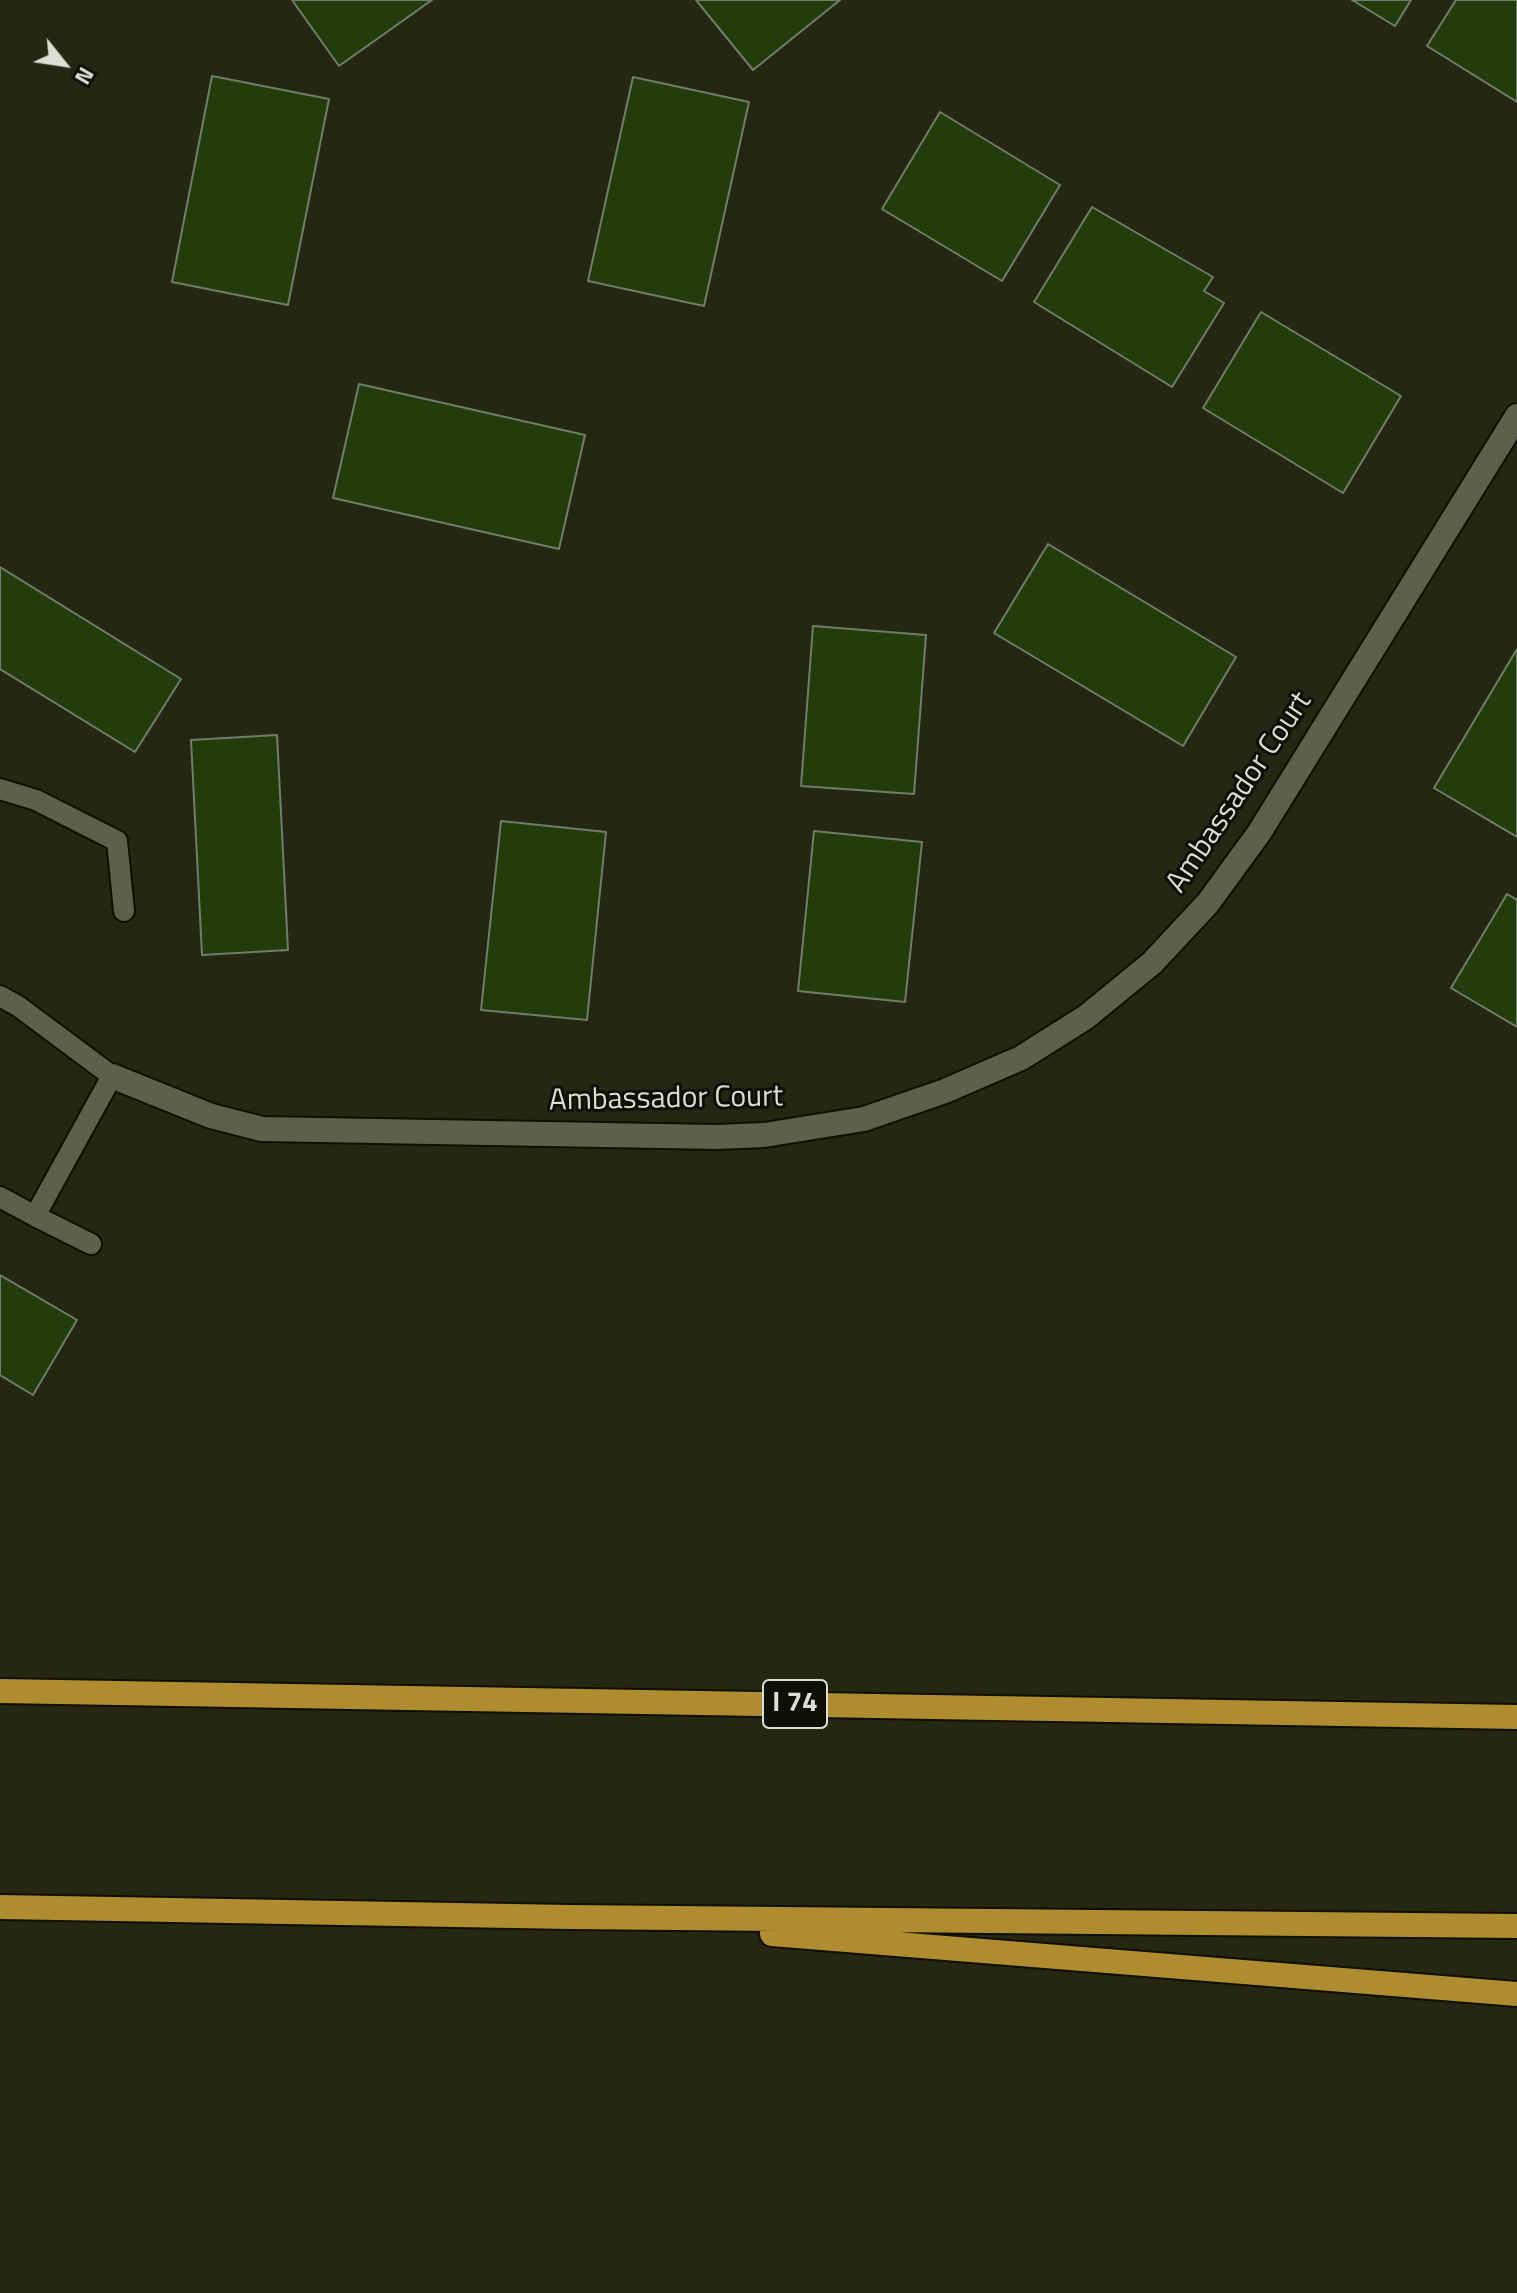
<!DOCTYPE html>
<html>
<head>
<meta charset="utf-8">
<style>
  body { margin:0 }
  #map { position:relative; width:1517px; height:2293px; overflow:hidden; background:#262713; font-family:"Titillium Web",sans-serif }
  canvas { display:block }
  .north { position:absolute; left:24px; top:24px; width:80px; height:80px; -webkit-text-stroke:6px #0e0f07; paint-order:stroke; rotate:120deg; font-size:22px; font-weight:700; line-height:32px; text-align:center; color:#ddded2 }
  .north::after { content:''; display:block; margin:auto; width:28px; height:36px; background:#ddded2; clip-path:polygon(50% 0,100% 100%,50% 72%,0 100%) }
</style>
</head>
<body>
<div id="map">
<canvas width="1517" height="2293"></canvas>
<div class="north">N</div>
</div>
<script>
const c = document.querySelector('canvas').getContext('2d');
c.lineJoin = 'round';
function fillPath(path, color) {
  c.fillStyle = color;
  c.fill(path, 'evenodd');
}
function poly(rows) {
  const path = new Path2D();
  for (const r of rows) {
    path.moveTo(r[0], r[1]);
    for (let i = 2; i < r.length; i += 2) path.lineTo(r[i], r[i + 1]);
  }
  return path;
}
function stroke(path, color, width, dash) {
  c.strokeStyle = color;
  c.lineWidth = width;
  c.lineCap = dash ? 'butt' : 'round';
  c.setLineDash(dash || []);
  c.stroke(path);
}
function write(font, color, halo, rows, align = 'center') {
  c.font = font + ' "Titillium Web",sans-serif';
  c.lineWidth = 6;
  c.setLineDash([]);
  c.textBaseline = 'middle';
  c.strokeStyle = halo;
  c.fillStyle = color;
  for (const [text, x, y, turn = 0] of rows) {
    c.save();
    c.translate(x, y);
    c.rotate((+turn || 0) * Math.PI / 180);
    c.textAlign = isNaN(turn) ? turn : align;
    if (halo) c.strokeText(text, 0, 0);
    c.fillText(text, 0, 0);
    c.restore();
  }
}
const building = poly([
  [292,0,432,0,339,66,292,0],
  [696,0,840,0,753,70,696,0],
  [1352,0,1411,0,1395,26,1352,0],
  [1456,0,1517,0,1517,102,1427,46,1456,0],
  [212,76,329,99,288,305,172,282,212,76],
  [633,77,749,102,704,306,588,281,633,77],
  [940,112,1060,185,1002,281,882,209,940,112],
  [1092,207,1213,277,1204,291,1224,303,1172,387,1034,302,1092,207],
  [1261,312,1401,396,1343,493,1203,408,1261,312],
  [359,384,585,435,559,549,333,498,359,384],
  [1048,544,1236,657,1183,746,994,633,1048,544],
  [0,567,181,679,135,752,0,669,0,567],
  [813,626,926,635,914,794,801,786,813,626],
  [1517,649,1517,837,1434,788,1517,649],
  [277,735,288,950,202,955,191,740,277,735],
  [501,821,606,832,587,1020,481,1010,501,821],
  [814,831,922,842,905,1002,798,991,814,831],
  [1507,894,1517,900,1517,1027,1451,988,1507,894],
  [0,1275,77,1320,33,1395,0,1375,0,1275]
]);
fillPath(building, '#223d0b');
stroke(building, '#707d69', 2);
const service = poly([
  [0,789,36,800,117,841,124,911],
  [0,996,18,1006,112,1076,35,1216,91,1244],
  [0,1197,35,1216]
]);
const minor = poly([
  [112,1076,211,1116,262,1129,717,1137,764,1135,864,1119,945,1091,1021,1058,1086,1017,1152,963,1208,903,1259,833,1517,416]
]);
const motorway = poly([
  [0,1691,1517,1717],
  [0,1907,570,1917,1517,1926],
  [772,1934,1517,1994]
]);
stroke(service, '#0f0f01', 24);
stroke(minor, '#0f0f01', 28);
stroke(motorway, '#0f0f01', 28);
stroke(service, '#5f604a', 20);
stroke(minor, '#5f604a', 24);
stroke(motorway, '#af8c2f', 24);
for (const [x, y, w] of [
  [795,1704,64]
]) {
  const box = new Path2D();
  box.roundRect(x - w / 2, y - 24, w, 48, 6);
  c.fillStyle = '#0e0f07';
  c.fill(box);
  stroke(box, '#ddded2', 2);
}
write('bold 28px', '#ddded2', null, [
  ["I 74",795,1704]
]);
write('30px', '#ddded2', '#0e0f07', [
  ["Ambassador Court",1240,793,-56],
  ["Ambassador Court",666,1100,-1]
]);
</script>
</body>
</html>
